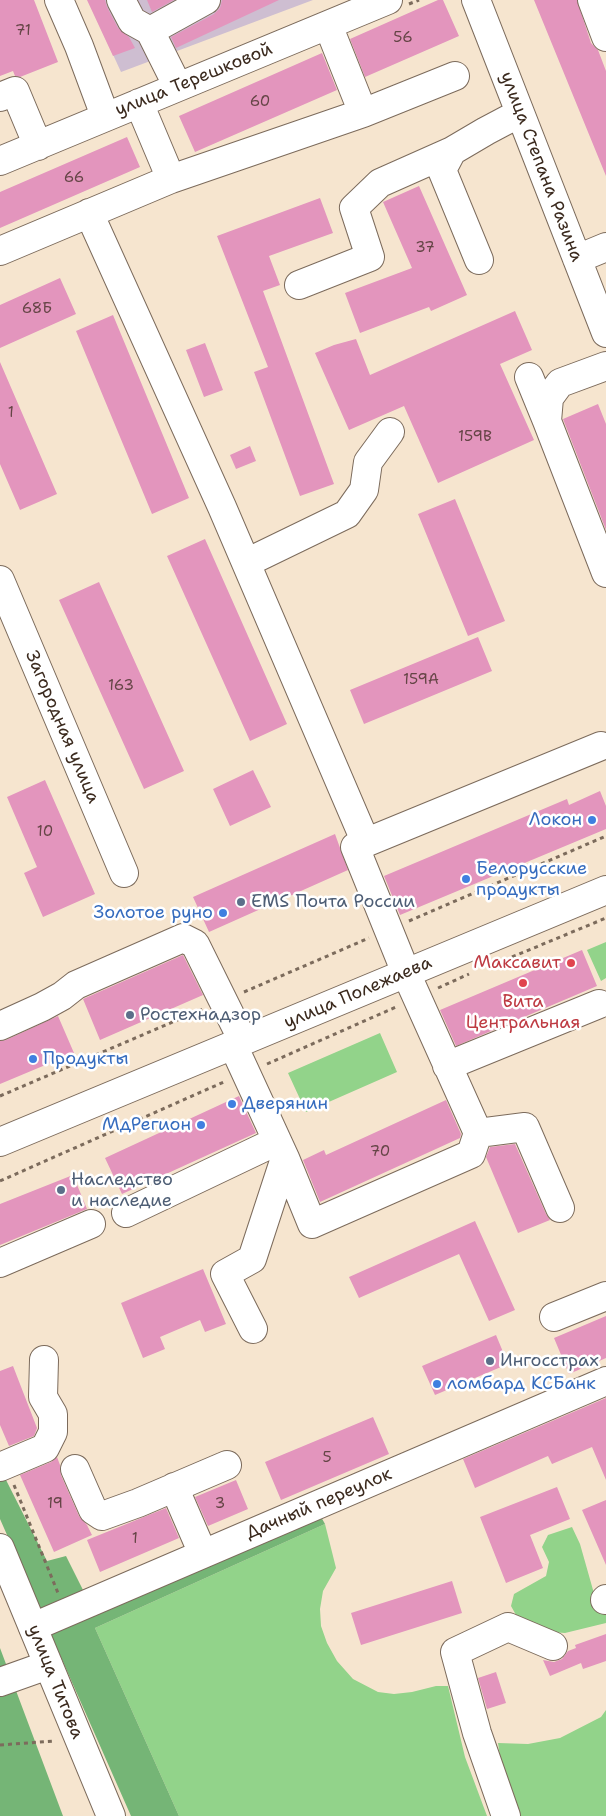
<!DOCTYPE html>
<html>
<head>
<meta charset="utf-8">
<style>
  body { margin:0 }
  canvas { display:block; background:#f6e5cf }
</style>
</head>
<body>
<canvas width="606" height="1816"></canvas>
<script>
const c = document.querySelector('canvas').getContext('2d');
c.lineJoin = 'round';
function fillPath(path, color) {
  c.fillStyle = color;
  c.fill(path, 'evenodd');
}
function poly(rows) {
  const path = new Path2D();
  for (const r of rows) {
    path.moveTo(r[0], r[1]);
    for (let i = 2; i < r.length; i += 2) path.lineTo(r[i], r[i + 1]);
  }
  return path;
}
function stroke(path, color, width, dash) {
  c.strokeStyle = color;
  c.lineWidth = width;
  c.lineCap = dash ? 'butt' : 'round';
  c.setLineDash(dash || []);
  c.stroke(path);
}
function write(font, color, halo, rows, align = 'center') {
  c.font = font + ' "Shantell Sans",sans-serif';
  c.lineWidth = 5;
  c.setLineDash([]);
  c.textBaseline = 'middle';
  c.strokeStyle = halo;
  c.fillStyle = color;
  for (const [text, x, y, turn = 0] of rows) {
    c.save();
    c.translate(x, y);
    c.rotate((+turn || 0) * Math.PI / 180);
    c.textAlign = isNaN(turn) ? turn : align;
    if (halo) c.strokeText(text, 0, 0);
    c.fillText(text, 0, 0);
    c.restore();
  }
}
fillPath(poly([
  [88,0,313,0,121,72]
]), '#cebed1');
fillPath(poly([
  [606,942,606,978,601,981,587,950],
  [380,1033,397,1072,306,1112,288,1073],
  [325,1524,336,1568,323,1591,320,1609,321,1626,327,1643,337,1661,353,1679,378,1692,394,1694,412,1692,436,1686,448,1686,465,1757,487,1816,179,1816,95,1628],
  [572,1527,580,1544,595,1597,606,1601,606,1623,565,1633,537,1631,521,1624,511,1606,514,1594,546,1576,549,1562,542,1547,548,1535],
  [606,1710,606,1816,515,1816,505,1792,498,1743,528,1744,560,1738,601,1717]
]), '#92d38a');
fillPath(poly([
  [0,1478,5,1478,47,1561,66,1556,87,1598,311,1499,325,1524,95,1628,179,1816,131,1816,0,1519],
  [0,1648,63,1816,0,1816]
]), '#75b576');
fillPath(poly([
  [0,0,34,0,58,62,20,77,15,76,13,71,0,76],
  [87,0,105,0,107,7,118,28,129,37,135,48,113,56],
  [147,0,174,0,152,12],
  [222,0,279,0,176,48,171,37,214,14,220,8],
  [438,0,443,0,459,36,365,77,350,39],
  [534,0,577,0,591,43,598,50,606,71,606,176],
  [322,53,337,90,195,152,179,116],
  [127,137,140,167,0,228,0,192],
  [419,186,467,295,431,311,429,307,360,333,345,293,412,268,383,202],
  [320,198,333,233,269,256,280,285,263,291,334,484,300,496,254,372,268,367,217,236],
  [60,278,76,314,0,348,0,305],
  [515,311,532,350,500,364,534,440,438,483,404,406,349,430,315,353,334,345,356,339,370,375],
  [113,315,189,498,152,514,76,331],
  [205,343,223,390,204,397,186,350],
  [0,362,57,494,20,510,0,464],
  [598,404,606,424,606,530,563,419],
  [250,446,256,461,236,469,230,455],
  [455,499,505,621,468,636,418,514],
  [205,539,287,724,250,741,167,556],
  [99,582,184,771,144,789,59,600],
  [478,637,492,671,364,724,350,690],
  [253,770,271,807,230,826,213,789],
  [45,780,95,894,43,917,24,873,37,867,7,797],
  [600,791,606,806,606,829,400,915,384,876,567,799,569,805],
  [335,834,348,870,209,932,193,897],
  [582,950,597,986,456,1046,440,1010],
  [183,955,203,995,100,1040,83,999],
  [58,1016,74,1053,0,1084,0,1041,6,1040],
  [239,1096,256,1133,122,1194,105,1158],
  [446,1100,461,1134,460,1138,320,1202,303,1160,324,1150,326,1155],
  [515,1144,546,1214,550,1220,518,1233,486,1157,490,1147],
  [73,1175,87,1209,0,1245,0,1204],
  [475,1221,515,1310,489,1321,459,1254,359,1298,349,1277],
  [203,1269,226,1324,205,1332,200,1320,160,1337,165,1349,143,1358,121,1303],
  [606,1316,606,1358,569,1374,554,1338],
  [496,1335,508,1364,435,1395,422,1366],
  [13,1366,37,1428,34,1436,9,1446,0,1425,0,1371],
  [606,1398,606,1480,592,1447,552,1464,548,1456,475,1488,463,1459],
  [373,1417,389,1454,281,1500,265,1462],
  [57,1457,60,1465,61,1475,79,1516,87,1525,92,1535,54,1552,20,1475,51,1462],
  [236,1480,248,1509,208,1526,195,1497],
  [557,1487,570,1519,530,1535,543,1568,506,1583,480,1517],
  [606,1500,606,1565,582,1510],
  [166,1508,179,1538,100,1572,87,1540],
  [452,1581,462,1613,361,1645,351,1613],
  [606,1634,606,1661,583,1669,581,1663,550,1676,543,1660,554,1662,562,1659,568,1651,576,1648,575,1645],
  [496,1672,506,1703,487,1709,478,1678]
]), '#e395bd');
const minor = poly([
  [59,0,79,46,105,116],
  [121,0,132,21,150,31,178,87],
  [476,0,606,333],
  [592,0,606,37],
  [328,25,363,113,455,76],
  [150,31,206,0],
  [0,97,15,91,38,146],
  [0,161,388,0],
  [171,179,363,113],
  [89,213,222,507,366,843],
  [0,251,171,179,139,103],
  [577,259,606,247],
  [479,260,442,170,452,151,486,131,520,113],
  [299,285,370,257,354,208,380,183,452,151],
  [606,366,560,383,549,398,547,421,606,573],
  [529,377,547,421],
  [246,563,347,514,364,490,368,462,390,432],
  [0,580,124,873],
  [0,1026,42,1007,62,996,76,985,183,938,195,944,243,1041],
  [233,1045,285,1158,312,1224,471,1154,478,1133],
  [447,1066,599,1004],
  [560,1208,525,1127,478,1133,406,973,355,847,601,746],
  [126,1213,277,1141],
  [0,1263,91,1224],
  [554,1317,606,1296],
  [253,1329,225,1274,252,1259,285,1158],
  [0,1467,45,1448,53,1432,53,1414,43,1397,44,1360],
  [75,1469,93,1510,102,1516,138,1503,227,1465],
  [174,1487,203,1554],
  [605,1600,606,1599],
  [33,1627,606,1381],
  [0,1682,48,1665],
  [506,1816,477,1733,455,1652,508,1627,553,1646]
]);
const major = poly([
  [0,1142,606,890],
  [0,1548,111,1816]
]);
stroke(minor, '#7c6b5c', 30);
stroke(major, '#7c6b5c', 30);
stroke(poly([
  [409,4,419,0],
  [409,921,606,836],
  [512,957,606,918],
  [438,988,469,974],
  [244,992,369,938],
  [267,1064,396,1007],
  [0,1096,203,1009],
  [0,1181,226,1081],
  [14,1485,58,1593],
  [0,1745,54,1741]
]), '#7c6b5c', 3, [4, 4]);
stroke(minor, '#fff', 28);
stroke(major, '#fff', 28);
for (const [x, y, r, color] of [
  [592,820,5,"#3f7fe0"],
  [466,879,5,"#3f7fe0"],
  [241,902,5,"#5c6f8a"],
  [223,913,5,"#3f7fe0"],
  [571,963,5,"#e0444e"],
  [523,983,5,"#e0444e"],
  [130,1015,5,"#5c6f8a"],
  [33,1059,5,"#3f7fe0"],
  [232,1104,5,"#3f7fe0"],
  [201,1125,5,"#3f7fe0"],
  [61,1190,5,"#5c6f8a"],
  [490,1361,5,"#5c6f8a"],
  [437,1384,5,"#3f7fe0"]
]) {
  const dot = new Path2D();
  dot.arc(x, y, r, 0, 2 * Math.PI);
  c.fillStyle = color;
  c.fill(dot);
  stroke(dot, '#fff', 2);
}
write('15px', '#654546', null, [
  ["71",23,31],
  ["56",403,38],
  ["60",260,102],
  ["66",74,178],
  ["37",425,248],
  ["68Б",37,309],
  ["1",11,413],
  ["159В",475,437],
  ["159А",421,680],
  ["163",121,686],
  ["10",45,832],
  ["70",380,1152],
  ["5",327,1458],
  ["19",55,1504],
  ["3",220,1504],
  ["1",135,1539]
]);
write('18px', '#3b2a1e', '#fff', [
  ["улица Терешковой",194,80,-22],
  ["улица Степана Разина",541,167,69],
  ["Загородная улица",62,727,67],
  ["улица Полежаева",358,993,-23],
  ["Дачный переулок",319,1504,-23],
  ["улица Титова",55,1682,68]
]);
write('18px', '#366cbe', '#fff', [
  ["Локон",582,820,"right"],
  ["Белорусские",476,869],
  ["продукты",476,890],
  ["Золотое руно",213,913,"right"],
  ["Продукты",43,1059],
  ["Дверянин",242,1104],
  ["МдРегион",191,1125,"right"],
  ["ломбард КСБанк",447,1384]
], 'left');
write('18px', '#4e5e75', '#fff', [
  ["EMS Почта России",251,902],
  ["Ростехнадзор",140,1015],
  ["Наследство",71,1180],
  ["и наследие",71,1201],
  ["Ингосстрах",500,1361]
], 'left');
write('18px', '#be3a42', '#fff', [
  ["Максавит",561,963],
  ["Вита",523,1002,"center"],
  ["Центральная",523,1023,"center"]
], 'right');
</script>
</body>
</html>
